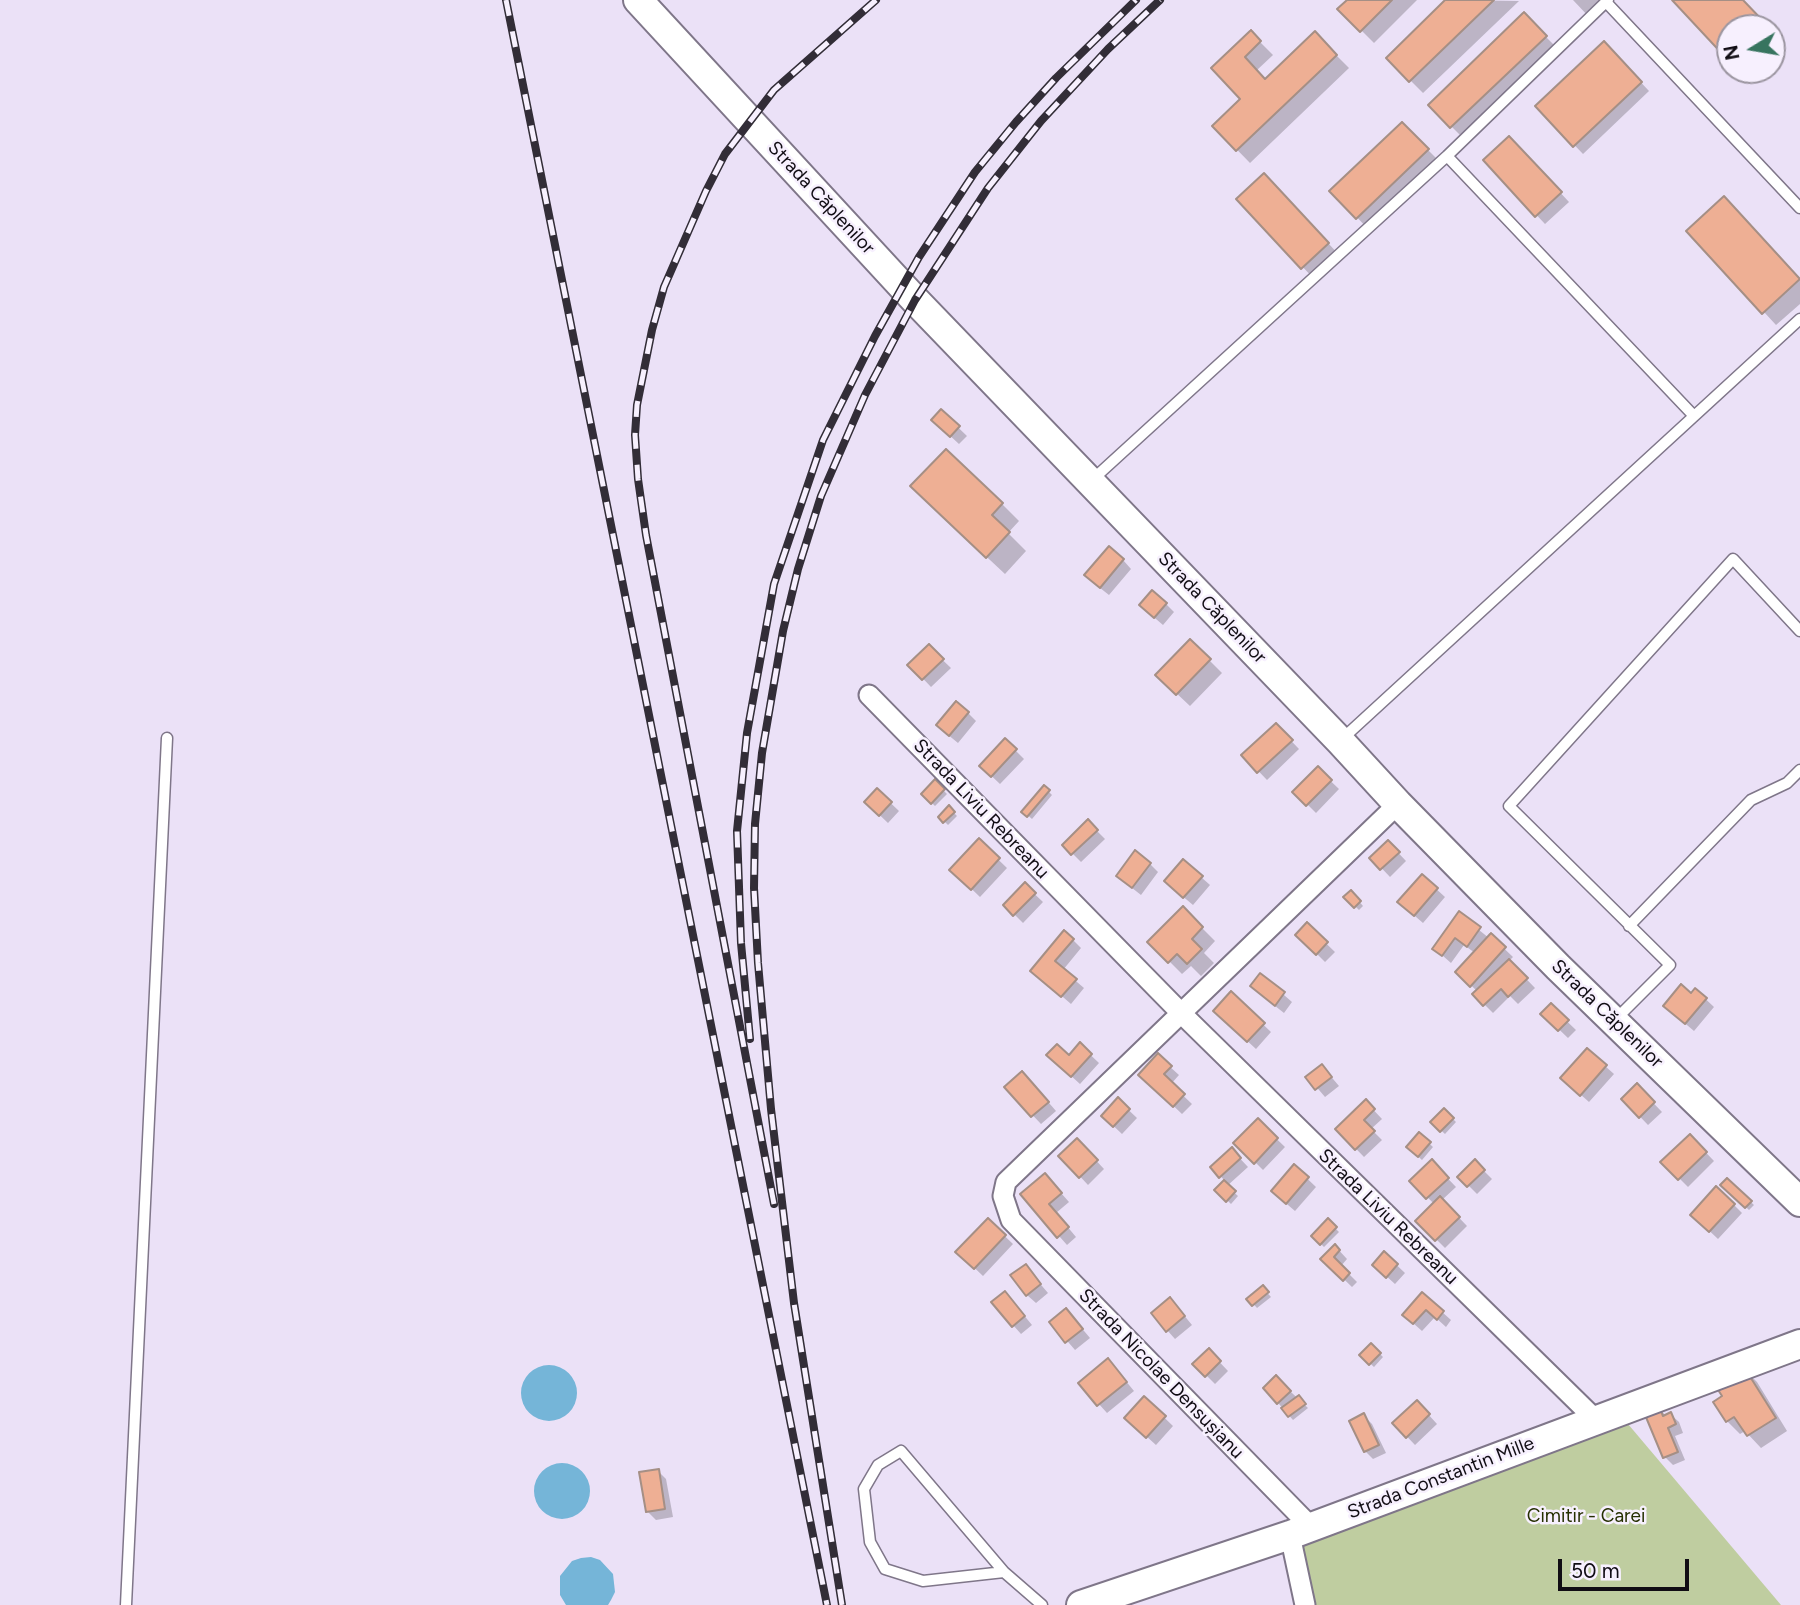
<!DOCTYPE html>
<html>
<head>
<meta charset="utf-8">
<style>
  body { margin:0 }
  #map { position:relative; width:1800px; height:1605px; overflow:hidden; background:#ebe1f7; font-family:Figtree,sans-serif }
  canvas { display:block }
  .north { position:absolute; left:1716px; top:14px; width:70px; height:70px; box-sizing:border-box; background:#f7f0fe; border:2px solid #9b95a0; border-radius:50%; rotate:259deg; font-size:19px; font-weight:700; line-height:28px; text-align:center; color:#110d14 }
  .north::after { content:''; display:block; margin:auto; width:24px; height:32px; background:#37745f; clip-path:polygon(50% 0,100% 100%,50% 72%,0 100%) }
  .scale { position:absolute; left:1558px; top:1559px; width:131px; height:32px; box-sizing:border-box; border:4px solid #110d14; border-top:0; padding-left:9px; font-size:21px; line-height:24px; white-space:nowrap; color:#110d14; -webkit-text-stroke:5px #f7f0fe; paint-order:stroke }
</style>
</head>
<body>
<div id="map">
<canvas width="1800" height="1605"></canvas>
<div class="north">N</div>
<div class="scale">50 m</div>
</div>
<script>
const c = document.querySelector('canvas').getContext('2d');
c.lineJoin = 'round';
function fillPath(path, color) {
  c.fillStyle = color;
  c.fill(path, 'evenodd');
}
function poly(rows) {
  const path = new Path2D();
  for (const r of rows) {
    if (r.length === 3) {
      path.moveTo(r[0] + r[2], r[1]);
      path.arc(r[0], r[1], r[2], 0, 2 * Math.PI);
      continue;
    }
    path.moveTo(r[0], r[1]);
    for (let i = 2; i < r.length; i += 2) path.lineTo(r[i], r[i + 1]);
  }
  return path;
}
function stroke(path, color, width, dash) {
  c.strokeStyle = color;
  c.lineWidth = width;
  c.lineCap = dash ? 'butt' : 'round';
  c.setLineDash(dash || []);
  c.stroke(path);
}
function write(font, color, halo, rows, align = 'center') {
  c.font = font + ' Figtree,sans-serif';
  c.lineWidth = 5;
  c.setLineDash([]);
  c.textBaseline = 'middle';
  c.strokeStyle = halo;
  c.fillStyle = color;
  for (const [text, x, y, turn = 0] of rows) {
    c.save();
    c.translate(x, y);
    c.rotate((+turn || 0) * Math.PI / 180);
    c.textAlign = isNaN(turn) ? turn : align;
    if (halo) c.strokeText(text, 0, 0);
    c.fillText(text, 0, 0);
    c.restore();
  }
}
fillPath(poly([
  [1617,1411,1781,1605,1314,1605,1294,1527]
]), '#bfcda0');
fillPath(poly([
  [549,1393,28],
  [562,1491,28],
  [591,1557,600,1560,613,1574,615,1592,611,1600,608,1605,566,1605,560,1595,560,1576,572,1561,581,1558]
]), '#75b5d8');
fillPath(poly([
  [1349,0,1417,0,1374,43,1340,9],
  [1448,0,1519,1,1423,93,1388,58],
  [1573,0,1609,0,1590,18],
  [1524,15,1559,50,1465,140,1430,105],
  [1251,33,1273,55,1256,71,1265,81,1315,34,1349,68,1250,163,1214,126,1243,99,1214,68],
  [1604,43,1649,91,1583,154,1537,106],
  [1402,124,1441,163,1370,231,1332,191],
  [1517,146,1569,202,1545,224,1485,160],
  [1277,188,1341,257,1315,280,1239,199],
  [1736,211,1800,280,1800,304,1776,325,1764,312],
  [941,411,967,436,959,444,933,420],
  [930,504,1002,504,1019,521,1008,533,1026,551,1005,574],
  [1123,560,1131,569,1109,595,1095,584],
  [1166,604,1174,612,1163,625,1149,613],
  [1190,641,1222,673,1190,706,1157,675],
  [929,647,951,668,931,687,910,665],
  [968,713,976,721,958,743,947,734],
  [1276,725,1299,749,1267,780,1244,756],
  [1005,740,1024,759,1000,784,981,766],
  [1318,769,1339,789,1316,813,1295,792],
  [935,782,947,794,935,806,923,794],
  [1044,787,1052,795,1032,819,1023,811],
  [877,790,899,811,888,823,866,802],
  [949,808,957,816,948,825,940,817],
  [1088,822,1105,839,1081,862,1064,845],
  [979,841,1007,868,980,897,952,870],
  [1388,842,1406,861,1390,877,1372,858],
  [1150,864,1158,872,1141,895,1127,884],
  [1422,876,1445,897,1423,923,1408,910],
  [1201,877,1210,885,1193,905,1174,889],
  [1025,885,1043,902,1023,923,1005,905],
  [1351,892,1363,906,1359,910,1346,897],
  [1183,909,1215,941,1204,953,1214,963,1201,976,1191,966,1182,974,1150,942],
  [1459,914,1489,938,1491,936,1513,957,1509,961,1535,988,1518,1004,1510,996,1493,1013,1474,994,1477,991,1457,972,1475,953,1464,945,1451,963,1434,948],
  [1307,925,1335,952,1325,962,1297,934],
  [1073,940,1081,948,1063,970,1084,988,1071,1004,1033,971],
  [1261,975,1292,1002,1284,1013,1260,994],
  [1696,990,1714,1007,1694,1031,1674,1014],
  [1231,994,1271,1032,1256,1049,1215,1011],
  [1551,1006,1576,1030,1568,1038,1543,1014],
  [1080,1045,1099,1063,1080,1084,1057,1063,1069,1057],
  [1158,1056,1179,1075,1171,1084,1192,1104,1182,1114,1141,1075],
  [1322,1066,1339,1086,1325,1097,1308,1077],
  [1605,1066,1614,1074,1589,1102,1571,1086],
  [1030,1081,1056,1111,1041,1124,1006,1087],
  [1637,1086,1662,1112,1648,1125,1623,1099],
  [1118,1100,1137,1118,1122,1134,1103,1116],
  [1366,1102,1382,1119,1371,1129,1382,1140,1364,1157,1337,1129],
  [1444,1110,1456,1122,1445,1134,1432,1122],
  [1258,1121,1285,1147,1263,1170,1236,1143],
  [1419,1134,1433,1147,1422,1160,1408,1147],
  [1690,1136,1714,1161,1688,1187,1663,1162],
  [1077,1140,1104,1169,1088,1185,1061,1156],
  [1232,1150,1248,1167,1227,1186,1238,1196,1231,1204,1217,1190,1225,1181,1212,1167],
  [1432,1162,1456,1187,1442,1200,1467,1226,1445,1248,1418,1221,1434,1204,1412,1181],
  [1475,1162,1492,1179,1477,1194,1460,1177],
  [1294,1166,1316,1187,1295,1211,1281,1199],
  [1727,1180,1754,1205,1749,1210,1723,1185],
  [1053,1184,1069,1202,1056,1213,1076,1237,1067,1245,1023,1195],
  [1734,1205,1742,1213,1718,1239,1701,1223],
  [988,1220,1013,1244,983,1276,958,1252],
  [1328,1221,1339,1232,1324,1247,1313,1236],
  [1335,1246,1347,1259,1341,1266,1357,1282,1352,1287,1323,1259],
  [1385,1254,1405,1273,1395,1284,1374,1265],
  [1025,1266,1048,1293,1036,1303,1027,1295],
  [1262,1287,1271,1297,1257,1308,1249,1299],
  [1422,1294,1451,1320,1446,1327,1435,1317,1422,1331,1413,1323],
  [1013,1302,1032,1325,1021,1334,1013,1325],
  [1178,1308,1192,1325,1175,1339,1167,1330],
  [1074,1319,1090,1338,1075,1350,1051,1322],
  [1371,1345,1383,1357,1374,1367,1361,1355],
  [1209,1351,1228,1371,1215,1384,1195,1364],
  [1116,1369,1134,1391,1107,1413,1080,1383],
  [1744,1369,1757,1382,1787,1431,1761,1448,1745,1431,1740,1434,1727,1421,1725,1397],
  [1276,1378,1308,1408,1293,1420,1265,1388],
  [1144,1398,1173,1426,1156,1445,1135,1426],
  [1417,1402,1437,1424,1415,1445,1394,1423],
  [1657,1406,1666,1416,1670,1414,1679,1422,1683,1433,1675,1436,1685,1460,1673,1465,1665,1457],
  [1364,1416,1372,1424,1386,1453,1373,1459,1365,1451],
  [658,1471,666,1479,673,1517,656,1520,647,1511]
]), '#0003');
const building = poly([
  [1347,0,1392,0,1360,32,1337,9,1347,0],
  [1445,0,1494,0,1409,82,1386,58,1445,0],
  [1672,0,1743,0,1765,23,1760,28,1730,28,1730,56,1727,59,1672,0],
  [1524,12,1547,36,1450,128,1428,105,1524,12],
  [1251,30,1261,41,1245,57,1265,79,1315,31,1337,55,1236,151,1212,126,1240,99,1211,68,1251,30],
  [1604,41,1642,82,1573,147,1535,106,1604,41],
  [1402,122,1429,149,1356,219,1329,191,1402,122],
  [1509,136,1562,192,1535,217,1483,160,1509,136],
  [1264,173,1329,243,1301,269,1236,199,1264,173],
  [1724,196,1800,279,1762,314,1686,231,1724,196],
  [941,409,960,426,950,437,931,420,941,409],
  [946,449,1003,503,992,515,1010,532,986,558,910,486,946,449],
  [1109,546,1124,559,1100,588,1084,575,1109,546],
  [1152,590,1167,603,1154,618,1139,605,1152,590],
  [1190,639,1211,659,1176,695,1155,675,1190,639],
  [929,644,944,659,922,680,907,665,929,644],
  [956,701,969,712,949,736,936,725,956,701],
  [1276,723,1293,740,1257,773,1241,755,1276,723],
  [1005,738,1017,749,991,777,979,766,1005,738],
  [1318,766,1332,780,1306,806,1292,792,1318,766],
  [935,779,945,789,931,804,921,794,935,779],
  [1044,785,1050,790,1027,817,1021,812,1044,785],
  [877,788,892,802,879,816,864,802,877,788],
  [949,805,955,812,943,823,938,817,949,805],
  [1088,819,1098,830,1071,855,1062,845,1088,819],
  [979,838,1000,858,971,890,949,870,979,838],
  [1388,840,1400,852,1380,870,1369,858,1388,840],
  [1135,850,1151,863,1132,888,1116,876,1135,850],
  [1183,859,1203,876,1183,898,1164,881,1183,859],
  [1422,874,1438,888,1414,916,1397,902,1422,874],
  [1025,882,1036,893,1013,916,1003,905,1025,882],
  [1351,890,1361,901,1354,908,1343,897,1351,890],
  [1183,906,1203,927,1192,939,1202,949,1187,964,1177,954,1168,963,1147,942,1183,906],
  [1459,911,1481,927,1467,947,1455,938,1442,956,1432,949,1459,911],
  [1307,922,1328,942,1316,955,1295,935,1307,922],
  [1064,930,1074,939,1055,961,1077,979,1061,997,1030,971,1064,930],
  [1491,933,1506,947,1470,987,1455,972,1491,933],
  [1509,959,1528,978,1508,997,1501,989,1483,1006,1472,994,1509,959],
  [1260,973,1285,992,1275,1006,1250,986,1260,973],
  [1681,984,1691,993,1695,988,1707,998,1685,1024,1663,1006,1681,984],
  [1231,991,1265,1023,1247,1042,1213,1011,1231,991],
  [1551,1003,1569,1020,1558,1031,1540,1014,1551,1003],
  [1080,1042,1092,1054,1071,1077,1046,1055,1057,1044,1069,1055,1080,1042],
  [1587,1048,1607,1065,1580,1096,1560,1078,1587,1048],
  [1158,1053,1172,1066,1164,1074,1185,1094,1173,1107,1138,1075,1158,1053],
  [1322,1064,1332,1077,1315,1090,1305,1077,1322,1064],
  [1022,1071,1049,1102,1031,1117,1004,1087,1022,1071],
  [1637,1083,1655,1102,1639,1118,1621,1099,1637,1083],
  [1118,1097,1130,1109,1113,1127,1101,1116,1118,1097],
  [1366,1099,1375,1109,1364,1120,1375,1131,1355,1150,1335,1129,1366,1099],
  [1444,1108,1454,1118,1440,1132,1430,1122,1444,1108],
  [1258,1118,1278,1138,1254,1164,1233,1143,1258,1118],
  [1419,1132,1431,1142,1418,1157,1406,1147,1419,1132],
  [1690,1134,1707,1152,1678,1180,1660,1162,1690,1134],
  [1077,1138,1098,1160,1079,1178,1058,1156,1077,1138],
  [1232,1147,1241,1158,1219,1178,1210,1167,1232,1147],
  [1432,1159,1449,1178,1426,1199,1409,1181,1432,1159],
  [1475,1159,1485,1170,1467,1187,1457,1177,1475,1159],
  [1294,1164,1309,1177,1286,1204,1271,1191,1294,1164],
  [1045,1173,1062,1193,1049,1204,1069,1227,1057,1238,1020,1194,1045,1173],
  [1727,1178,1752,1201,1745,1208,1720,1185,1727,1178],
  [1224,1180,1236,1191,1226,1202,1214,1190,1224,1180],
  [1716,1186,1735,1204,1709,1232,1690,1215,1716,1186],
  [1440,1196,1460,1217,1435,1241,1415,1221,1440,1196],
  [988,1218,1006,1235,974,1269,955,1252,988,1218],
  [1328,1218,1337,1227,1320,1245,1311,1236,1328,1218],
  [1335,1244,1340,1250,1334,1257,1350,1273,1343,1281,1320,1259,1335,1244],
  [1384,1251,1398,1264,1386,1278,1372,1265,1384,1251],
  [1026,1264,1041,1284,1026,1296,1010,1275,1026,1264],
  [1263,1285,1269,1292,1252,1306,1246,1299,1263,1285],
  [1005,1291,1025,1316,1012,1327,991,1302,1005,1291],
  [1422,1292,1444,1311,1437,1320,1426,1310,1413,1324,1402,1315,1422,1292],
  [1170,1297,1185,1316,1166,1332,1151,1313,1170,1297],
  [1066,1308,1083,1329,1065,1343,1049,1322,1066,1308],
  [1371,1343,1381,1353,1369,1365,1359,1355,1371,1343],
  [1209,1348,1221,1361,1205,1377,1192,1364,1209,1348],
  [1108,1358,1127,1382,1097,1406,1078,1383,1108,1358],
  [1744,1367,1776,1418,1747,1436,1734,1417,1726,1422,1713,1402,1722,1396,1715,1385,1744,1367],
  [1276,1375,1291,1391,1277,1404,1263,1388,1276,1375],
  [1299,1395,1306,1404,1288,1417,1281,1408,1299,1395],
  [1144,1396,1166,1416,1146,1438,1124,1418,1144,1396],
  [1417,1400,1430,1414,1406,1438,1392,1423,1417,1400],
  [1658,1404,1663,1416,1671,1412,1676,1424,1668,1428,1678,1452,1663,1458,1643,1410,1658,1404],
  [1364,1413,1379,1445,1364,1452,1349,1421,1364,1413],
  [659,1469,665,1509,646,1512,639,1472,659,1469]
]);
fillPath(building, '#eeaf94');
stroke(building, '#a58f85', 2);
const lane = poly([
  [1606,2,1800,208],
  [1447,156,1694,416],
  [1091,481,1447,156,1608,0],
  [1341,740,1800,319],
  [1629,926,1751,800,1787,783,1800,770],
  [1616,1019,1670,965,1509,806,1733,559,1800,631],
  [1004,1572,923,1581,885,1569,870,1542,864,1489,878,1465,901,1451,1004,1572,1042,1605],
  [126,1605,167,738]
]);
const street = poly([
  [869,695,1182,1014,1595,1419],
  [1311,1527,1011,1220,1003,1196,1006,1182,1398,804],
  [1290,1535,1305,1605]
]);
const secondary = poly([
  [638,0,915,300,1340,741,1398,804,1558,967,1800,1202],
  [1081,1605,1290,1535,1800,1344]
]);
stroke(lane, '#7f7689', 13);
stroke(street, '#7f7689', 23);
stroke(secondary, '#7f7689', 32);
stroke(lane, '#fff', 10);
stroke(street, '#fff', 19);
stroke(secondary, '#fff', 28);
const rail = poly([
  [506,0,827,1605],
  [750,1039,741,943,737,831,747,733,774,584,823,440,875,336,919,257,975,172,1016,122,1056,78,1136,0],
  [774,1204,646,535,638,479,635,435,637,405,652,330,664,287,706,191,725,154,774,90,876,0],
  [842,1605,794,1303,771,1109,758,963,754,888,755,824,762,753,783,631,798,569,821,496,865,395,915,300,988,188,1041,121,1108,49,1160,0]
]);
stroke(rail, '#322d37', 8);
stroke(rail, '#f7f0fe', 5, [16]);
write('19px', '#110d14', '#f7f0fe', [
  ["Strada Căplenilor",821,198,47],
  ["Strada Căplenilor",1212,608,46],
  ["Strada Liviu Rebreanu",981,809,46],
  ["Strada Căplenilor",1607,1014,44],
  ["Strada Liviu Rebreanu",1388,1217,44],
  ["Strada Nicolae Densușianu",1161,1374,46],
  ["Strada Constantin Mille",1441,1478,-21]
]);
write('19px', '#252f01', '#f7f0fe', [
  ["Cimitir - Carei",1586,1516]
]);
</script>
</body>
</html>
